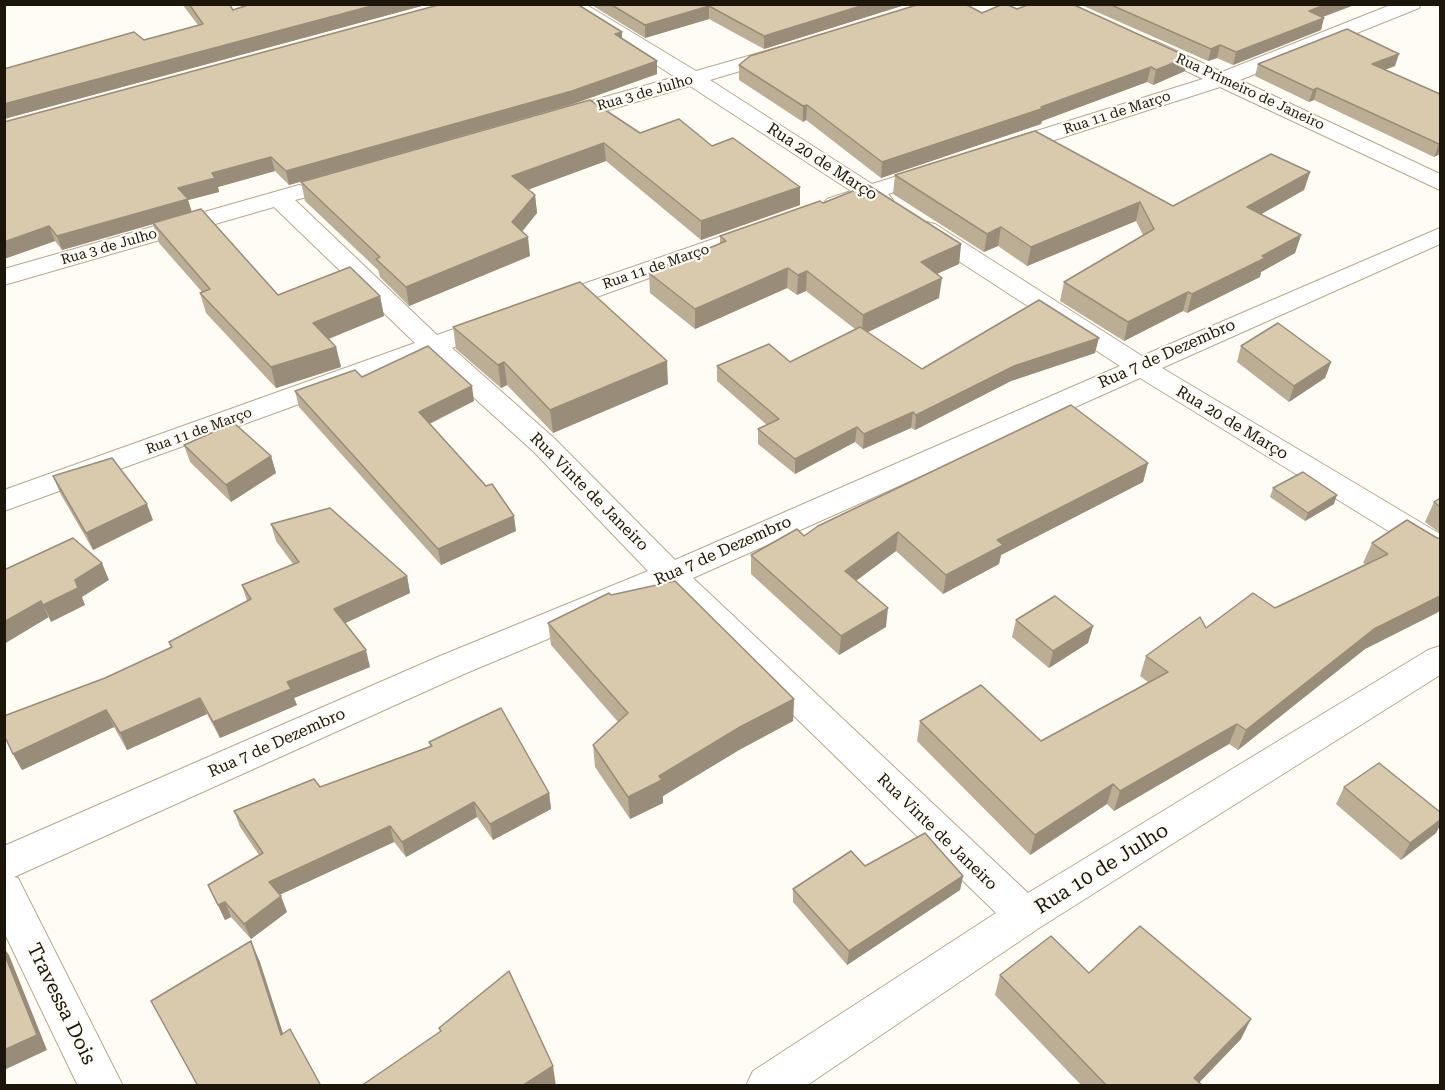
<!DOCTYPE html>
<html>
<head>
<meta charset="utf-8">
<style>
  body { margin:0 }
  #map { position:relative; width:1445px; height:1090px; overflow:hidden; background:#fffbf5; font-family:"Roboto Serif",serif }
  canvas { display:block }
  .frame { position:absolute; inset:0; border:6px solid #1b150a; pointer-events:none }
</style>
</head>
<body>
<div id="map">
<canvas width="1445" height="1090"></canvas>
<div class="frame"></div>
</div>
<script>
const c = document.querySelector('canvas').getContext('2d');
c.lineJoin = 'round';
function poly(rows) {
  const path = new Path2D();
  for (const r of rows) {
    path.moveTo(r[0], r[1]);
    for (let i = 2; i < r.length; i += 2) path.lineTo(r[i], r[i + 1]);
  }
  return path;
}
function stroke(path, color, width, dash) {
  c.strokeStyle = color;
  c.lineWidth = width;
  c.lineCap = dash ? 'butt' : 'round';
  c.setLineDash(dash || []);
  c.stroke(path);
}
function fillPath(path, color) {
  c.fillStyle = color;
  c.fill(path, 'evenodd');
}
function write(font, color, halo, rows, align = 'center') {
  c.font = font + ' "Roboto Serif",serif';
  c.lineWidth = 4.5;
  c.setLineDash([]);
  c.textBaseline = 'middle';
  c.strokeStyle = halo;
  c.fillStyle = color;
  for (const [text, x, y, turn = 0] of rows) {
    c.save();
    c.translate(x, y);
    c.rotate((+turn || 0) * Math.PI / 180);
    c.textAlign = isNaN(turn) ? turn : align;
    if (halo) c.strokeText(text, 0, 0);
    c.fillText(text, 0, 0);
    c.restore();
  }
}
const minor = poly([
  [561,4,585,4,696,71,780,47,787,49,790,53,787,57,710,80,872,184,936,164,944,166,948,171,944,176,888,194,893,200,889,205,881,207,867,201,835,211,827,209,823,204,827,199,851,191,690,86,568,122,552,122,549,117,552,112,675,77,561,4],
  [1393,4,1421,4,1419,8,1240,80,1440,174,1440,190,1220,87,1011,154,1003,156,995,154,992,149,995,144,1203,79,1141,49,1138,45,1141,41,1155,41,1222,72,1393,4],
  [299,185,307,187,311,192,307,197,295,200,437,335,485,318,494,316,503,318,507,324,503,330,452,348,554,438,675,560,1120,366,917,234,914,229,917,224,926,222,935,224,1142,356,1440,228,1440,244,1162,368,1440,534,1440,559,1429,556,1140,378,693,578,1028,893,1428,650,1440,646,1440,675,1039,928,806,1086,746,1086,753,1071,996,913,665,590,464,674,14,877,18,878,123,1086,78,1086,4,932,4,846,440,656,648,571,534,452,429,357,4,511,4,490,415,343,274,207,4,285,4,269,299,185],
  [748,227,757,229,760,234,757,239,558,311,549,313,540,311,536,305,540,299,748,227]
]);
stroke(minor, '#b8a88c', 2);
fillPath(minor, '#fff');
fillPath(poly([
  [182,4,229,4,233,10,251,4,429,4,4,119,4,69,144,40,198,25],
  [590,4,908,4,764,49,709,19,645,38],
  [1079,4,1357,4,1323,17,1321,30,1233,65,1217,58,1208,61],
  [1017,9,1185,71,1153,85,1147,82,1042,121,1041,124,881,178,806,120,803,122,739,80,739,65,982,13],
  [622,32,622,39,657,74,573,104,289,185,275,171,218,187,219,192,188,200,192,212,278,295,380,296,384,316,329,339,336,347,341,367,276,388,206,313,200,293,202,292,159,243,153,224,62,250,55,241,4,259,4,122],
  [1258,64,1395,66,1384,70,1440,94,1440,156,1438,155,1434,157,1314,100,1309,102,1255,76],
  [640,133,712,146,800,205,701,240,606,161,528,189,535,195,537,213,522,232,530,256,409,306,380,277,378,270,305,201,301,182],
  [1310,172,1304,190,1261,214,1301,235,1295,253,1261,272,1260,277,1187,313,1183,311,1124,341,1060,301,1064,282,1143,235,1136,221,1027,266,998,246,984,252,893,194,895,175,1173,206],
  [823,203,961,244,959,264,937,274,939,298,867,332,922,369,1095,353,1011,381,915,430,911,428,863,449,855,442,795,474,758,444,758,429,767,425,717,381,717,366,790,362,855,329,806,291,797,295,787,288,695,329,650,293,649,273,720,244,720,236],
  [453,327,668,384,553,433,507,385,501,388,456,349],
  [1241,346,1331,362,1325,378,1289,402,1237,362],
  [295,391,474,401,430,424,516,531,441,565,299,407],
  [184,445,271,456,276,473,231,502,190,462],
  [1148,463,1143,482,1001,555,999,564,943,594,896,551,856,580,886,627,839,655,751,574,751,555,804,536],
  [53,476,153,520,93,550,60,493],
  [1273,488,1334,504,1305,521,1270,497],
  [1440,498,1440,533,1425,522,1434,502],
  [1407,520,1437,613,1365,649,1238,750,1229,744,1114,811,1107,804,1030,855,917,741,920,721,1041,741,1148,682,1140,676,1146,656,1206,628,1275,608,1365,564,1363,563,1372,543],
  [271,524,407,576,410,593,345,623,370,667,294,698,297,705,220,738,207,714,127,750,114,727,22,770,13,754,171,647,169,642,247,601,242,585,293,564,276,541],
  [611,595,794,699,793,721,739,750,663,796,663,803,630,819,595,767,593,745,618,722,551,645,548,623],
  [1016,620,1093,626,1088,643,1049,668,1012,637],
  [429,742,549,793,551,809,493,840,477,817,406,857,394,842,279,895,287,912,251,939,231,917,225,920,208,885,259,855,240,827,234,811,320,787,430,746],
  [1344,787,1436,833,1401,860,1336,804],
  [865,866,963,876,960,890,847,965,793,902,793,889],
  [1089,973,1241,1039,1199,1082,1203,1086,1082,1086,995,995,1000,975]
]), '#bbae95');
fillPath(poly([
  [379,4,429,4,4,119,4,104],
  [867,4,908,4,764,49,764,36],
  [1327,4,1357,4,1306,23,1309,11],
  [709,6,709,19,645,38,645,25],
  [1324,18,1321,30,1233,65,1236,52],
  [622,32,622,45,615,34],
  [1220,45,1217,58,1208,61,1211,49],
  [1399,54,1395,66,1368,76,1372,64],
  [1188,57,1185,71,1153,85,1156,70],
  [657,61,657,74,573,104,289,185,286,171],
  [1151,67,1147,82,1042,121,1041,124,881,178,882,162],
  [1317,88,1314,100,1309,102,1313,90],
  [807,105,806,120,803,122,803,106],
  [604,143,606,161,514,195,512,176],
  [1439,144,1440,144,1440,148,1438,155,1434,157],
  [271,157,275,171,218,187,219,192,188,200,192,213,62,250,57,236,212,173],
  [1310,172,1304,190,1242,225,1247,207],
  [800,187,800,205,701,240,701,221],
  [535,195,537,213,514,241,512,222],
  [1140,202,1136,221,1027,266,1031,247],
  [49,226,55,241,4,259,4,242],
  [1001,227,998,246,984,252,987,234],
  [1301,235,1295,253,1261,272,1260,277,1187,313,1192,294],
  [528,237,530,256,409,306,406,287],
  [961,244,959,264,918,282,921,262],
  [788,268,787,288,695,329,695,309],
  [807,271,806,291,797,295,798,275],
  [942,278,939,298,862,335,863,315],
  [1188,292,1183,311,1124,341,1128,322],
  [380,296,384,316,318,343,313,323],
  [1099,338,1095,353,1011,381,915,430,916,415,1014,366],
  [336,347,341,367,276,388,271,367],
  [667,361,668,384,553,433,550,410],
  [504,362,507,385,501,388,498,365],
  [1331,362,1325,378,1289,402,1294,386],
  [472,386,474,401,422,427,419,412],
  [913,412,911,428,863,449,864,434],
  [857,427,855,442,795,474,795,459],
  [271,456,276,473,231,502,226,485],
  [1148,463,1143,482,1001,555,999,564,943,594,946,575,997,540],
  [1337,495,1334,504,1305,521,1308,513],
  [147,504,153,520,93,550,86,533],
  [514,516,516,531,441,565,438,549],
  [898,532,896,551,844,590,845,571],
  [102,563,109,580,82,597,85,605,51,622,43,605,75,580],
  [407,576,410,593,339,626,334,609],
  [1440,596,1440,611,1365,649,1238,750,1246,730,1374,629],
  [41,601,49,617,4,644,4,622],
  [888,608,886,627,839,655,841,636],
  [1093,626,1088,643,1049,668,1053,651],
  [366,650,370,667,294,698,297,705,220,738,213,722,287,682],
  [200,698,207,714,127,750,120,733],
  [794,699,793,721,739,750,663,796,663,803,630,819,628,797,659,776,740,727],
  [106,710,114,727,22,770,13,754],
  [1237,724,1229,744,1114,811,1120,791],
  [1113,784,1107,804,1030,855,1035,835],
  [549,793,551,809,493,840,490,824],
  [474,802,477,817,406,857,402,842],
  [1440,820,1440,826,1436,833,1401,860,1410,843],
  [390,826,394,842,275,897,269,882],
  [963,876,960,890,847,965,849,951],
  [281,896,287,912,251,939,244,924],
  [225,902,231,917,225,920,218,905],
  [251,941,260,962,290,1055,281,1035],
  [4,948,9,955,47,1050,4,1070],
  [1251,1019,1241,1039,1196,1086,1194,1078],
  [553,1066,556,1086,522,1086]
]), '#998d79');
const building = poly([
  [189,4,229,4,233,10,251,4,379,4,4,104,4,69,134,32,144,40,203,24,189,4],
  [442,4,577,4,622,32,615,34,657,61,572,91,286,171,271,157,212,173,215,178,178,188,188,199,57,236,49,226,4,242,4,122,442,4],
  [610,4,867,4,764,36,709,6,645,25,610,4],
  [920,4,965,4,982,13,1003,4,1006,4,1017,9,1030,4,1072,4,1188,57,1156,70,1151,67,1041,107,1044,108,882,162,807,105,803,106,739,65,750,56,920,4],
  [1109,4,1327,4,1309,11,1324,18,1236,52,1220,45,1211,49,1109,4],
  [1347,29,1399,54,1372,64,1440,94,1440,144,1439,144,1317,88,1313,90,1258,64,1347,29],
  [590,100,640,133,679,119,712,146,733,138,800,187,701,221,604,143,512,176,535,195,512,222,528,237,406,287,376,259,380,257,301,182,590,100],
  [1035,131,1173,206,1271,154,1310,172,1247,207,1301,235,1262,256,1265,258,1192,294,1188,292,1128,322,1064,282,1154,229,1140,202,1031,247,1001,227,987,234,895,175,1035,131],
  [868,185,961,244,921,262,942,278,863,315,807,271,798,275,788,268,695,309,649,273,726,241,720,236,820,201,823,203,868,185],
  [201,209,278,295,350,267,380,296,313,323,336,347,271,367,200,293,210,289,153,223,201,209],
  [580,282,667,361,550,410,504,362,498,365,453,327,580,282],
  [1039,300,1099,338,1014,366,916,415,913,412,864,434,857,427,795,459,758,429,779,419,717,366,769,344,790,362,860,327,922,369,1039,300],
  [1278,323,1331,362,1294,386,1241,346,1278,323],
  [428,346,472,386,419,412,486,486,492,484,514,516,438,549,295,391,355,370,362,377,428,346],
  [1071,405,1148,463,997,540,1003,545,946,575,898,532,845,571,888,608,841,636,751,555,797,529,804,536,818,526,1071,405],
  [234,423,271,456,226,485,184,445,234,423],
  [112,458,147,504,86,533,53,476,112,458],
  [1303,472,1337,495,1308,513,1273,488,1303,472],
  [1440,498,1440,507,1434,502,1440,498],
  [330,508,407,576,334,609,366,650,287,682,291,689,213,722,200,698,120,733,106,710,13,754,4,735,4,716,105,678,172,647,169,642,251,599,242,585,299,562,271,524,330,508],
  [1407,520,1437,538,1440,538,1440,596,1374,629,1246,730,1237,724,1120,791,1113,784,1035,835,920,721,981,685,1041,741,1168,672,1146,656,1200,617,1206,628,1253,593,1275,608,1388,554,1372,543,1407,520],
  [73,538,102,563,75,580,78,588,43,605,41,601,4,622,4,570,73,538],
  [675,581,794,699,740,727,659,776,662,780,628,797,593,745,628,713,548,623,609,593,611,595,675,581],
  [1055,596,1093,626,1053,651,1016,620,1055,596],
  [501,708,549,793,490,824,474,802,402,842,390,826,269,882,281,896,244,924,225,902,218,905,208,885,263,853,234,811,314,779,320,787,432,746,429,742,501,708],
  [1379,763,1440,812,1440,820,1410,843,1344,787,1379,763],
  [925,833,963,876,849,951,793,889,851,851,865,866,925,833],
  [1140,926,1251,1019,1194,1078,1203,1086,1107,1086,1000,975,1051,936,1089,973,1140,926],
  [251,941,281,1035,290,1029,321,1086,198,1086,151,1001,251,941],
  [4,953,37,1035,4,1050,4,953],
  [509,971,553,1066,522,1086,361,1086,441,1031,439,1028,509,971]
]);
fillPath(building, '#dacaad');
stroke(building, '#998d79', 1.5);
write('14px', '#1b150a', '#fffbf5', [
  ["Rua Primeiro de Janeiro",1250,92,25],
  ["Rua 3 de Julho",645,93,-16],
  ["Rua 11 de Março",1117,113,-18],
  ["Rua 3 de Julho",109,247,-16],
  ["Rua 11 de Março",656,267,-19],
  ["Rua 11 de Março",199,431,-20]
]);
write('16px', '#1b150a', '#fffbf5', [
  ["Rua 20 de Março",822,162,33],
  ["Rua 7 de Dezembro",1167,354,-24],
  ["Rua 20 de Março",1232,423,31],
  ["Rua Vinte de Janeiro",589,492,45],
  ["Rua 7 de Dezembro",723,551,-24],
  ["Rua 7 de Dezembro",277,743,-24],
  ["Rua Vinte de Janeiro",937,832,44]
]);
write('20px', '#1b150a', '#fffbf5', [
  ["Rua 10 de Julho",1102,869,-32],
  ["Travessa Dois",61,1004,64]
]);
</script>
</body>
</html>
